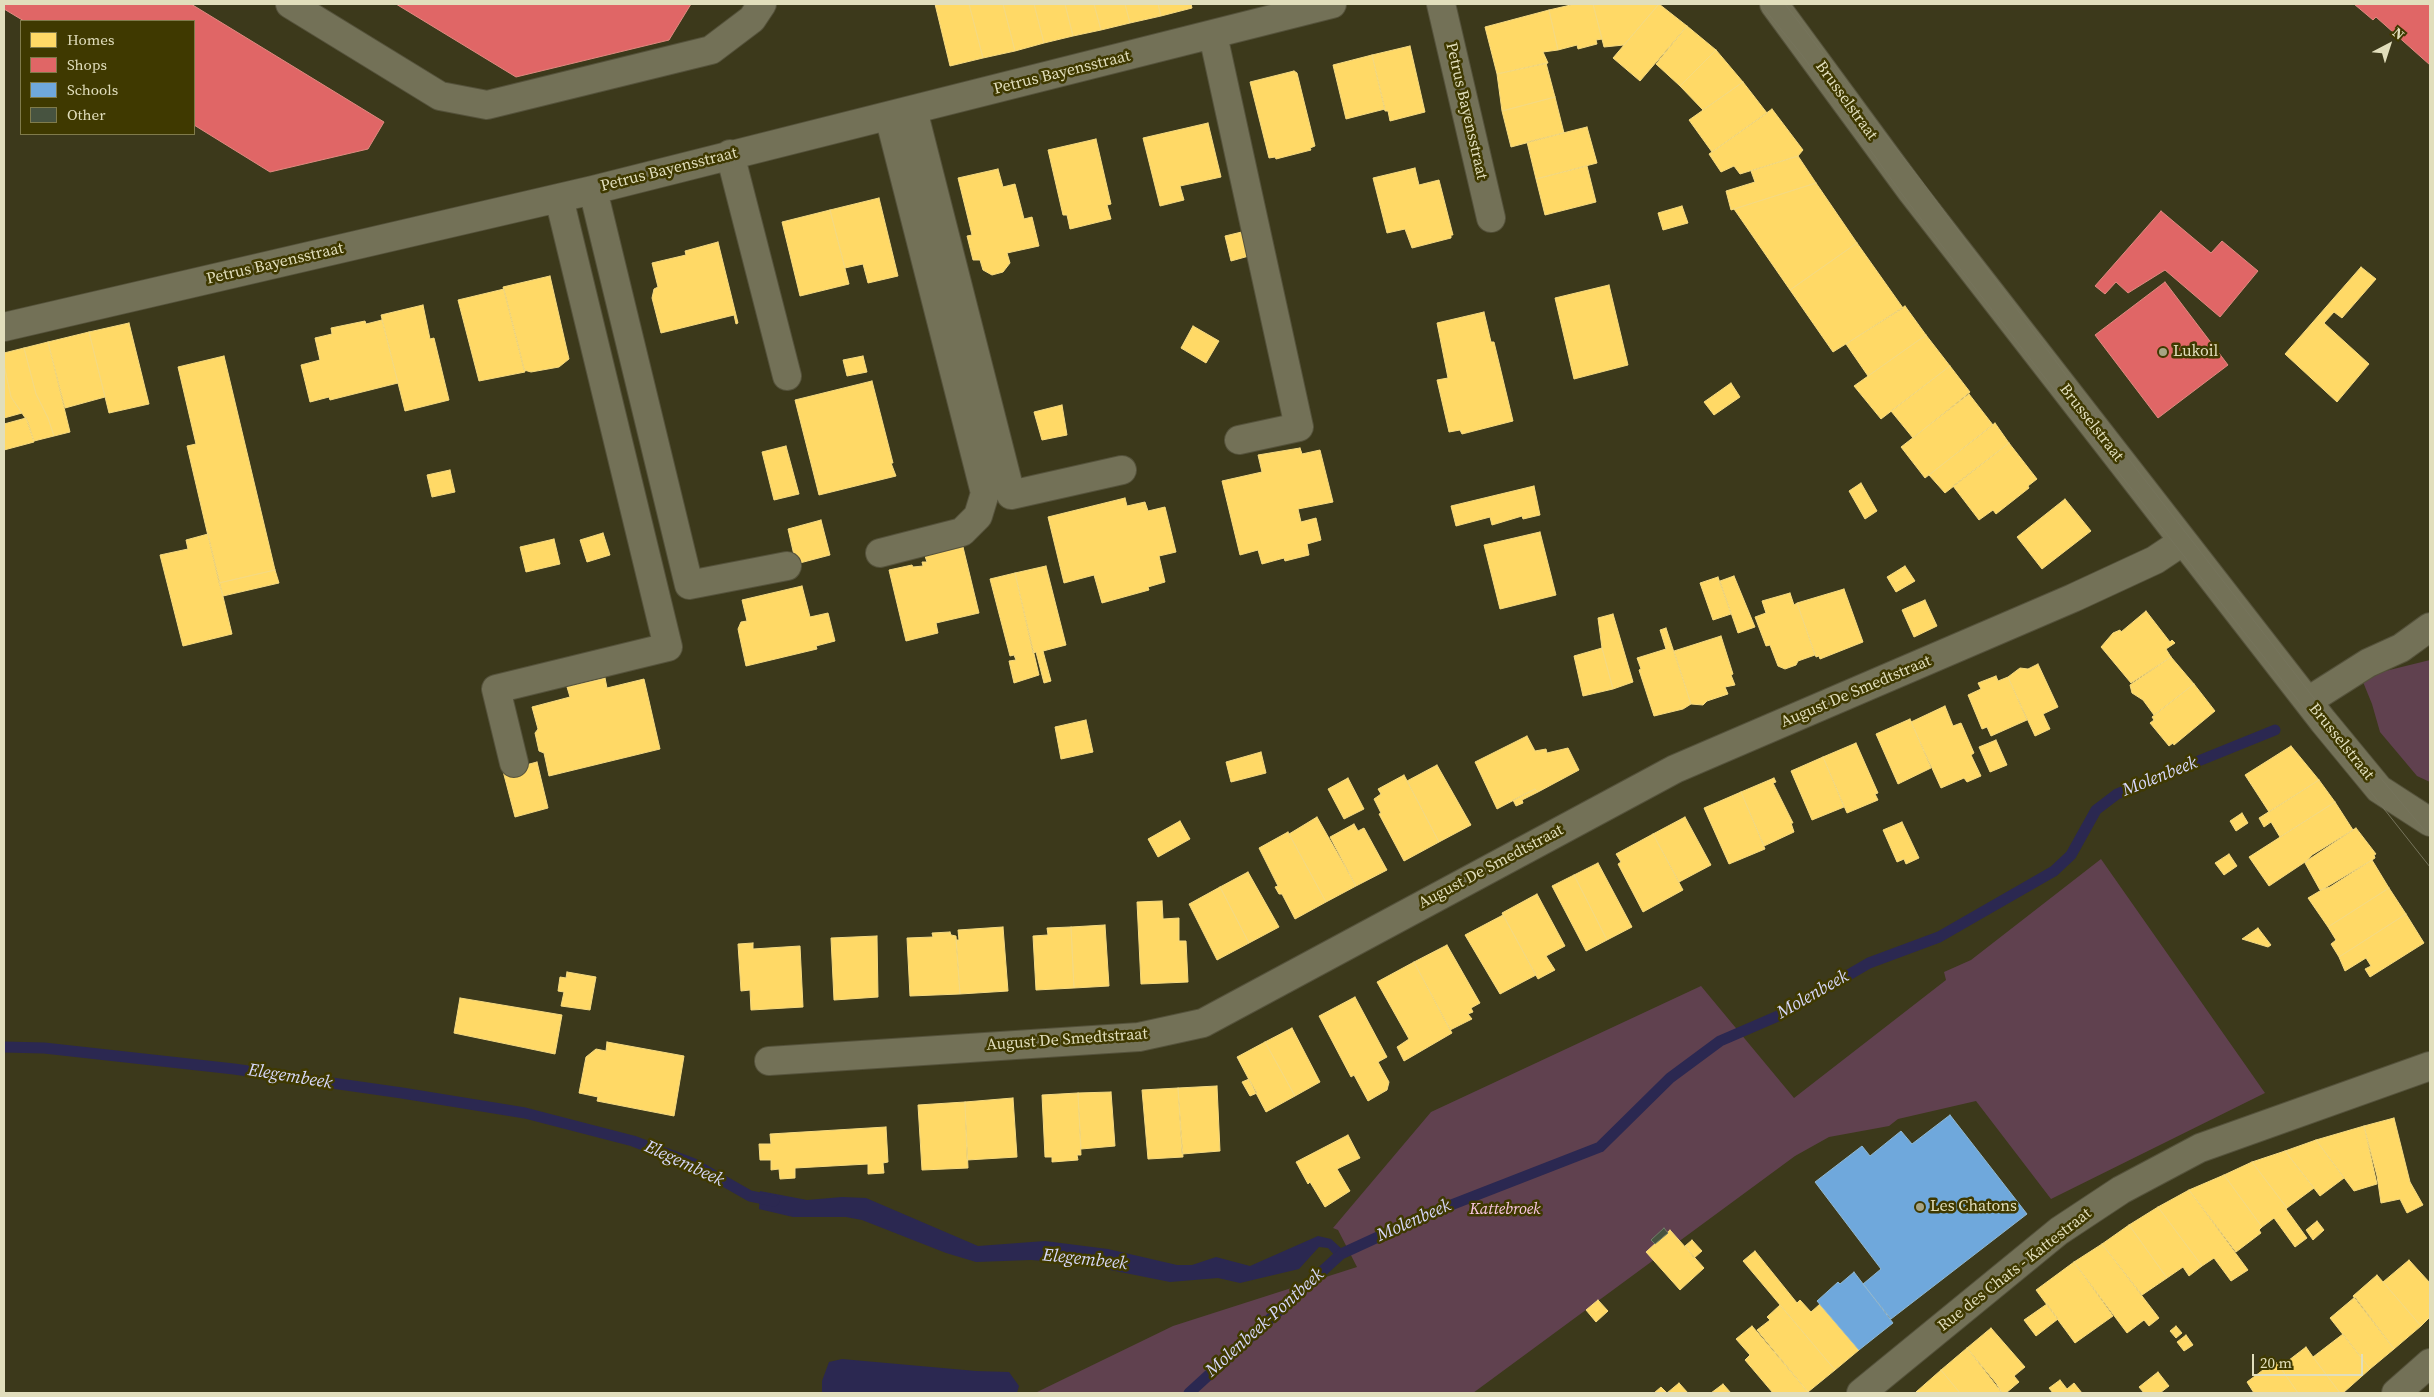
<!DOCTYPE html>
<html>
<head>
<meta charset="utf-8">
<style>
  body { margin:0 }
  #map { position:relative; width:2434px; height:1397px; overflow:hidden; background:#3c391b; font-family:"Source Serif 4",serif }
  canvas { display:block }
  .frame { position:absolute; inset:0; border:5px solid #e1debc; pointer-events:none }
  .legend { position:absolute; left:20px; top:20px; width:175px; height:115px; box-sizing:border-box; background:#3f3900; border:1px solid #807b4b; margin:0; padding:6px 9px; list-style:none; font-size:15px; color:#e1debc }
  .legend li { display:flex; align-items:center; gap:10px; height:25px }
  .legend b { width:25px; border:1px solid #807b4b }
  .north { position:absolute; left:2364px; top:20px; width:50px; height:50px; -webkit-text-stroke:4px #3f3900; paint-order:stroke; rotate:40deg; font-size:14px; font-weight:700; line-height:20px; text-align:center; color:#e1debc }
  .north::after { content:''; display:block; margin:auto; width:18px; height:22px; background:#e1debc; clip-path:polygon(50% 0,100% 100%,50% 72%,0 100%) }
  .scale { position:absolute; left:2252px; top:1354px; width:111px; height:22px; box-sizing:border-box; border:2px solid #e1debc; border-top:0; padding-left:6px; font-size:15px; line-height:18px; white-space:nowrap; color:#e1debc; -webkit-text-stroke:4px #3f3900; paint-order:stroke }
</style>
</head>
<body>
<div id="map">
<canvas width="2434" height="1397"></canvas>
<div class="frame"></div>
<ul class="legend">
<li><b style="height:14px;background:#ffd966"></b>Homes</li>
<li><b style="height:14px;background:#e06666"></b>Shops</li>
<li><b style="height:14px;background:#6fa8dc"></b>Schools</li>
<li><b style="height:14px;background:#475340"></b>Other</li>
</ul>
<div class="north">N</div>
<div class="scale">20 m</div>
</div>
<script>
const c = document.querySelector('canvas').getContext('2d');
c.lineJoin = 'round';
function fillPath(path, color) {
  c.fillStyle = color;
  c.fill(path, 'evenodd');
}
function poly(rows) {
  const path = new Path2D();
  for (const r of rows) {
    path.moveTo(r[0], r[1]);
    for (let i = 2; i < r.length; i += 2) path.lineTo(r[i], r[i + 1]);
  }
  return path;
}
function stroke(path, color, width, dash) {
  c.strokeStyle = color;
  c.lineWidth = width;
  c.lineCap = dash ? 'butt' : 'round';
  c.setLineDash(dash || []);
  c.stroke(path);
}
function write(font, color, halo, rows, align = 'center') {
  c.font = font + ' "Source Serif 4",serif';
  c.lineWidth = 5;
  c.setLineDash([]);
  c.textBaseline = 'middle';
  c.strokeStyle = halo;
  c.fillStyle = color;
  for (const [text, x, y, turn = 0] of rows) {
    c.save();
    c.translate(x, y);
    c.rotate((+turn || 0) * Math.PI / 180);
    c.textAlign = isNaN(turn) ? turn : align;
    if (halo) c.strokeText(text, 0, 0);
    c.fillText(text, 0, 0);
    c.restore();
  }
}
fillPath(poly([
  [2430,660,2430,782,2417,776,2380,732,2372,704,2361,677],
  [2101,859,2265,1093,2051,1199,1976,1101,1898,1119,1889,1126,1829,1137,1795,1156,1473,1393,1035,1393,1173,1326,1357,1267,1338,1230,1333,1228,1431,1112,1701,986,1794,1098,1946,980,1944,972,1971,960]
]), '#60414f');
fillPath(poly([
  [760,1191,807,1200,842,1197,866,1198,978,1246,1045,1241,1108,1249,1177,1265,1192,1265,1216,1257,1250,1266,1318,1236,1331,1239,1343,1250,1336,1257,1328,1248,1319,1247,1299,1269,1240,1283,1218,1278,1170,1282,1080,1264,1031,1260,976,1262,946,1253,862,1220,846,1217,793,1217,759,1209],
  [842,1359,976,1371,1009,1372,1019,1386,1017,1393,822,1393,822,1381,829,1362]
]), '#2b2851');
const homes = poly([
  [935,4,969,4,983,58,950,66,935,4],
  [969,4,1003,4,1015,51,983,58,969,4],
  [1003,4,1034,4,1044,43,1015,51,1003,4],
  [1034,4,1065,4,1073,36,1044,43,1034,4],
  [1065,4,1094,4,1101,30,1073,36,1065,4],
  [1094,4,1125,4,1130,23,1101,30,1094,4],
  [1125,4,1158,4,1161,16,1130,23,1125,4],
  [1158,4,1191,4,1192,8,1161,16,1158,4],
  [1575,4,1593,4,1602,39,1596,40,1597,44,1578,49,1577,45,1558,50,1549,10,1575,4],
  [1593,4,1659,4,1624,45,1604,47,1593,4],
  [1659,4,1687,26,1640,81,1613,58,1659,4],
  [1549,10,1558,50,1543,52,1548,63,1497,74,1485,27,1549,10],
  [1687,26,1716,50,1680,86,1656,64,1687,26],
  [1410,46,1425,112,1390,121,1388,111,1385,111,1372,55,1410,46],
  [1716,50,1743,82,1703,110,1680,86,1716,50],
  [1372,55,1385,109,1346,119,1333,65,1372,55],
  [1546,63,1555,97,1502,111,1497,74,1546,63],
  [1294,71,1297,73,1315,146,1310,148,1311,150,1276,159,1275,157,1269,158,1250,82,1294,71],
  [1743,82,1767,113,1712,152,1689,120,1743,82],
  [1555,97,1564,133,1511,147,1502,111,1555,97],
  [1772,109,1803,150,1798,156,1740,174,1734,166,1721,172,1709,154,1772,109],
  [1208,123,1221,177,1180,186,1184,200,1160,206,1143,138,1208,123],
  [1587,127,1597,163,1536,179,1527,142,1587,127],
  [1096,139,1111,204,1107,205,1111,219,1070,229,1067,215,1063,215,1048,150,1096,139],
  [1798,156,1816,183,1731,210,1726,191,1755,182,1751,171,1798,156],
  [1587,166,1596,202,1545,215,1536,179,1587,166],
  [1415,168,1419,185,1439,180,1453,235,1451,235,1451,238,1412,248,1405,229,1387,233,1373,178,1415,168],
  [998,169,1003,187,1015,184,1024,219,1032,217,1039,246,1007,253,1010,263,1003,272,992,275,983,270,980,260,973,260,967,236,972,235,958,178,998,169],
  [1816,183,1857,243,1790,290,1734,209,1816,183],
  [879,198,898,276,868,283,863,264,845,268,830,210,879,198],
  [1682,206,1688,223,1663,230,1658,213,1682,206],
  [830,210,849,284,800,296,782,222,830,210],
  [1250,230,1256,254,1231,261,1225,236,1250,230],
  [718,242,738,323,736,324,734,315,661,333,652,298,654,289,658,287,652,263,686,255,685,251,718,242],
  [1857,243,1903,308,1833,352,1790,290,1857,243],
  [2361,267,2376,279,2342,318,2334,312,2324,323,2369,364,2337,402,2285,354,2361,267],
  [550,276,569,359,559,367,531,372,524,370,503,287,550,276],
  [1609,285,1628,365,1574,379,1555,298,1609,285],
  [504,289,525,372,479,381,458,300,504,289],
  [423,305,430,339,434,338,449,400,405,411,381,315,423,305],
  [1905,306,1926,335,1868,376,1846,344,1905,306],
  [1484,312,1491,342,1494,342,1513,421,1462,434,1460,430,1449,432,1437,380,1448,378,1437,323,1484,312],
  [382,320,398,383,330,400,329,397,310,402,301,365,320,360,315,338,332,334,331,328,365,321,366,324,382,320],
  [129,323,149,404,109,413,89,332,129,323],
  [1193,326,1219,341,1206,363,1181,348,1193,326],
  [89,332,105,397,65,408,48,342,89,332],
  [1926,335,1950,366,1881,419,1854,386,1926,335],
  [48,342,70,432,54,436,48,418,36,394,24,348,48,342],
  [24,348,36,394,48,418,54,436,34,441,28,422,11,397,4,365,4,353,24,348],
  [224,356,275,570,219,583,187,446,196,444,178,367,224,356],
  [863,356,867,372,847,376,843,360,863,356],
  [4,365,11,397,22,413,4,418,4,365],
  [1950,366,1970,392,1913,438,1891,411,1950,366],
  [872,381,893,463,891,463,896,476,819,495,795,400,872,381],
  [1731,383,1740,397,1714,415,1704,402,1731,383],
  [1969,394,1993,425,1925,478,1901,447,1969,394],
  [1062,405,1067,435,1042,440,1034,412,1062,405],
  [26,418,34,442,4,450,4,424,26,418],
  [1995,423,2009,443,1945,493,1929,475,1995,423],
  [2009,443,2037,479,2028,486,2029,488,1996,514,1993,510,1979,520,1953,486,2009,443],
  [786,446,799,494,774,500,762,452,786,446],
  [1300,448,1302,454,1320,450,1333,502,1298,509,1301,522,1316,518,1321,540,1307,544,1309,555,1285,561,1284,558,1262,564,1258,550,1240,555,1222,481,1262,472,1258,455,1300,448],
  [450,470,455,492,432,497,427,475,450,470],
  [1861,483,1877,511,1865,519,1849,491,1861,483],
  [1534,486,1540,515,1523,519,1522,516,1492,525,1490,517,1456,526,1451,506,1534,486],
  [1125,498,1127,506,1145,502,1148,511,1165,507,1176,552,1159,556,1165,582,1148,587,1149,590,1102,603,1094,575,1064,583,1048,517,1125,498],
  [2065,499,2091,531,2042,569,2017,537,2065,499],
  [821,520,830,555,796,564,788,529,821,520],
  [1540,532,1556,595,1500,609,1484,545,1540,532],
  [603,533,610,555,587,562,580,540,603,533],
  [208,534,232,634,183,646,160,555,188,549,186,540,208,534],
  [554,539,560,564,526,572,520,547,554,539],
  [963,547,979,613,936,623,938,633,906,641,889,570,912,565,913,567,923,566,922,562,927,562,925,556,963,547],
  [1046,566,1066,645,1043,651,1051,681,1044,683,1036,652,1033,653,1015,573,1046,566],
  [1905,566,1915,581,1896,592,1887,577,1905,566],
  [275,570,279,583,223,596,219,583,275,570],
  [1015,573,1039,675,1014,683,1009,661,1016,660,1014,655,1010,656,990,579,1015,573],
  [1734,576,1755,627,1738,633,1720,581,1734,576],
  [1718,577,1731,614,1713,620,1700,583,1718,577],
  [802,586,810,617,828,613,835,641,816,646,817,649,746,666,738,629,741,622,747,621,742,600,802,586],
  [1844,589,1863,642,1820,659,1819,656,1816,657,1797,603,1844,589],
  [1790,593,1794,605,1797,603,1815,655,1798,661,1796,665,1785,669,1778,666,1770,645,1766,646,1755,617,1766,613,1762,601,1790,593],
  [1925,600,1937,626,1914,637,1902,610,1925,600],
  [2146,611,2170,642,2172,640,2175,643,2166,649,2171,657,2131,683,2101,647,2113,633,2120,630,2121,632,2146,611],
  [1613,614,1633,682,1613,689,1602,648,1598,618,1613,614],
  [1666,628,1691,704,1683,709,1654,716,1639,670,1641,669,1637,658,1666,649,1660,630,1666,628],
  [1721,636,1733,674,1731,675,1735,685,1725,687,1728,694,1707,701,1703,705,1691,704,1674,651,1721,636],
  [1602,648,1613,689,1583,696,1574,656,1602,648],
  [2171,657,2194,684,2154,715,2143,700,2132,693,2130,685,2171,657],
  [2038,664,2058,707,2043,714,2050,729,2035,736,2008,677,2020,668,2028,669,2038,664],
  [1996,676,1998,681,2008,677,2027,720,1991,736,1987,727,1982,729,1968,695,1981,689,1978,683,1996,676],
  [605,678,607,688,644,679,660,749,549,776,544,753,539,751,535,733,538,729,532,707,570,697,567,687,605,678],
  [2194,684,2215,711,2174,745,2173,743,2169,746,2150,723,2154,720,2152,717,2194,684],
  [1945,706,1953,726,1961,723,1974,753,1971,755,1981,776,1967,782,1964,778,1941,788,1911,722,1945,706],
  [1910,719,1931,768,1898,784,1876,734,1910,719],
  [1086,720,1093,752,1061,759,1055,727,1086,720],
  [1527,736,1535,751,1546,749,1547,753,1568,748,1579,770,1538,792,1535,789,1497,809,1475,762,1527,736],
  [1996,740,2007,765,1990,772,1979,747,1996,740],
  [1856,743,1878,793,1875,794,1878,800,1847,813,1823,757,1856,743],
  [2291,746,2319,780,2269,812,2245,775,2291,746],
  [1261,752,1266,773,1231,782,1226,762,1261,752],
  [1823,757,1844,807,1812,820,1791,771,1823,757],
  [537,762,548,808,515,817,503,771,537,762],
  [1437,765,1471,825,1439,842,1407,781,1437,765],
  [1404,775,1439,842,1404,861,1379,814,1381,813,1374,799,1381,794,1378,789,1404,775],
  [1348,778,1364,809,1344,819,1328,789,1348,778],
  [1774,778,1776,782,1773,783,1793,823,1791,823,1794,832,1764,846,1741,792,1774,778],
  [2319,780,2335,802,2280,837,2271,822,2264,827,2259,818,2319,780],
  [1535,789,1538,792,1522,800,1523,803,1516,806,1513,800,1535,789],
  [1741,792,1765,849,1729,864,1704,808,1741,792],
  [2335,802,2353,830,2269,886,2249,857,2335,802],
  [2242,813,2248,823,2236,831,2230,821,2242,813],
  [1317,817,1356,886,1326,902,1289,834,1317,817],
  [1685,817,1711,865,1679,882,1653,834,1685,817],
  [1180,821,1190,839,1158,857,1148,839,1180,821],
  [1902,822,1919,858,1906,864,1904,859,1897,862,1883,830,1902,822],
  [1354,824,1358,831,1364,828,1387,870,1356,886,1330,837,1354,824],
  [2356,828,2376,854,2374,855,2375,858,2330,887,2320,890,2305,863,2312,855,2356,828],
  [1288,832,1326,902,1295,919,1282,894,1279,894,1275,887,1278,886,1259,848,1288,832],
  [1653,834,1683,890,1643,912,1618,864,1621,862,1616,854,1653,834],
  [2229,854,2237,866,2224,875,2215,863,2229,854],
  [2372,860,2389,888,2328,927,2308,898,2372,860],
  [1598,863,1632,927,1607,940,1574,875,1598,863],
  [1248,872,1279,927,1249,943,1220,887,1248,872],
  [1574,875,1607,940,1586,951,1552,886,1574,875],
  [1220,887,1249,943,1217,960,1189,904,1220,887],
  [2389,888,2406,914,2339,957,2331,944,2336,940,2328,927,2389,888],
  [1537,894,1565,946,1546,956,1555,970,1538,979,1502,913,1537,894],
  [1162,901,1163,919,1179,918,1179,941,1186,941,1188,982,1141,984,1137,902,1162,901],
  [2406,914,2424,943,2370,977,2365,969,2371,966,2366,958,2345,971,2339,957,2406,914],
  [1503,915,1536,975,1500,994,1465,935,1503,915],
  [1105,925,1109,986,1074,988,1071,927,1105,925],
  [1003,927,1008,991,960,994,956,940,959,940,958,930,1003,927],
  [1071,927,1074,988,1036,990,1033,936,1048,935,1047,928,1071,927],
  [2258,928,2271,945,2268,947,2242,939,2258,928],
  [950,932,951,935,956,936,960,994,910,996,907,938,933,937,932,933,950,932],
  [877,936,878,997,834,1000,831,938,877,936],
  [753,943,753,949,800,946,803,1007,751,1010,750,990,741,991,738,944,753,943],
  [1447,945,1480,1003,1471,1008,1473,1012,1468,1014,1472,1019,1450,1030,1414,962,1447,945],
  [1414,962,1452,1033,1404,1061,1397,1047,1409,1039,1377,982,1414,962],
  [567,972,596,977,590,1010,561,1006,564,992,558,991,560,977,566,978,567,972],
  [1355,997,1387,1057,1378,1062,1389,1082,1387,1090,1368,1101,1354,1075,1351,1077,1319,1016,1355,997],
  [460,998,562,1015,555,1054,454,1033,460,998],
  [1292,1028,1320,1082,1295,1096,1265,1042,1292,1028],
  [607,1042,684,1056,674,1116,597,1101,598,1097,579,1093,586,1057,596,1049,606,1051,607,1042],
  [1265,1042,1295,1096,1266,1112,1237,1057,1265,1042],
  [1249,1079,1257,1093,1250,1096,1242,1082,1249,1079],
  [1217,1086,1220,1151,1182,1154,1178,1088,1217,1086],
  [1178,1088,1183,1157,1148,1159,1142,1090,1178,1088],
  [1111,1092,1115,1146,1081,1149,1078,1093,1111,1092],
  [1078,1093,1081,1155,1077,1155,1078,1160,1052,1162,1052,1157,1045,1157,1042,1095,1078,1093],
  [1013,1098,1017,1157,967,1160,965,1102,1013,1098],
  [965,1102,968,1168,922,1170,918,1105,965,1102],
  [2394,1118,2410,1182,2423,1205,2407,1213,2400,1199,2381,1203,2377,1176,2364,1126,2394,1118],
  [2364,1126,2377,1184,2354,1191,2316,1140,2364,1126],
  [886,1127,888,1162,883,1163,884,1173,868,1174,868,1164,795,1168,795,1178,780,1179,779,1169,771,1170,771,1160,760,1160,759,1144,771,1144,770,1134,886,1127],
  [1348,1135,1360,1158,1337,1169,1350,1191,1325,1207,1310,1182,1308,1184,1296,1162,1348,1135],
  [2316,1140,2344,1178,2320,1196,2285,1151,2316,1140],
  [2285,1151,2314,1188,2287,1208,2252,1162,2285,1151],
  [2252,1162,2287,1208,2286,1209,2307,1238,2295,1247,2274,1218,2262,1227,2224,1175,2252,1162],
  [2224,1175,2262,1227,2259,1230,2261,1233,2236,1252,2189,1190,2224,1175],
  [2189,1190,2248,1270,2231,1281,2214,1258,2202,1266,2158,1207,2189,1190],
  [2158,1207,2202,1266,2189,1276,2183,1267,2167,1278,2129,1225,2158,1207],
  [2317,1221,2324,1230,2313,1240,2306,1230,2317,1221],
  [2129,1225,2167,1278,2142,1295,2102,1244,2129,1225],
  [1670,1230,1704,1268,1680,1290,1646,1252,1670,1230],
  [1692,1240,1702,1251,1694,1258,1685,1246,1692,1240],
  [2102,1244,2159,1318,2149,1326,2144,1320,2127,1333,2074,1262,2102,1244],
  [1755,1251,1797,1303,1800,1300,1811,1312,1820,1304,1859,1350,1835,1370,1743,1261,1755,1251],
  [2409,1260,2430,1283,2430,1317,2421,1326,2383,1282,2409,1260],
  [2074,1262,2113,1316,2075,1343,2036,1290,2074,1262],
  [2377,1275,2421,1326,2394,1349,2353,1296,2377,1275],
  [2355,1297,2394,1349,2370,1369,2330,1318,2355,1297],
  [1598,1300,1608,1311,1596,1322,1586,1310,1598,1300],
  [2047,1304,2058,1319,2036,1336,2024,1320,2047,1304],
  [1780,1305,1835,1370,1808,1392,1757,1330,1770,1320,1767,1317,1780,1305],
  [1752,1326,1808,1392,1807,1393,1773,1393,1745,1360,1750,1355,1736,1339,1752,1326],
  [2176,1326,2182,1333,2176,1338,2170,1331,2176,1326],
  [1991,1328,2025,1367,2014,1376,2019,1382,2006,1393,2002,1393,1967,1348,1991,1328],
  [2343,1334,2370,1369,2343,1393,2340,1393,2313,1357,2343,1334],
  [2186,1335,2193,1345,2184,1351,2177,1342,2186,1335],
  [2306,1347,2313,1357,2340,1393,2298,1393,2280,1367,2306,1347],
  [1967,1348,1996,1383,2002,1393,1960,1393,1941,1370,1967,1348],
  [2275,1361,2280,1367,2298,1393,2254,1393,2247,1382,2275,1361],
  [1941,1370,1960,1393,1918,1393,1916,1392,1941,1370],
  [2158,1372,2169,1386,2160,1393,2144,1393,2139,1387,2158,1372],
  [2060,1380,2067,1389,2074,1383,2082,1393,2053,1393,2049,1388,2060,1380],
  [1679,1383,1688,1393,1654,1393,1661,1387,1667,1393,1679,1383],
  [1723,1384,1731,1393,1711,1393,1723,1384]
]);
fillPath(homes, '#ffd966');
stroke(homes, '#f6da80', 1);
const shops = poly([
  [4,4,191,4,384,122,368,149,270,172,194,125,194,21,24,21,4,9,4,4],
  [396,4,691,4,669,40,516,77,396,4],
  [2354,4,2430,4,2430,65,2376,17,2373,20,2354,4],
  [2161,211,2211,253,2222,241,2258,271,2220,317,2165,270,2128,293,2116,282,2105,294,2095,286,2161,211],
  [2165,282,2228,365,2158,418,2095,335,2165,282]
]);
fillPath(shops, '#e06666');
stroke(shops, '#e08a80', 1);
const schools = poly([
  [1950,1115,2027,1214,1891,1319,1863,1284,1881,1269,1815,1182,1862,1146,1870,1156,1901,1131,1912,1144,1950,1115],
  [1854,1272,1893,1323,1859,1350,1817,1301,1838,1282,1840,1284,1854,1272]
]);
fillPath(schools, '#6fa8dc');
stroke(schools, '#91b8d2', 1);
stroke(poly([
  [4,1047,44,1048,234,1069,402,1093,525,1113,633,1141,694,1164,750,1196,774,1201],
  [1189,1393,1341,1254,1428,1214,1600,1147,1670,1078,1720,1041,1778,1016,1869,963,1939,937,2054,871,2071,855,2096,810,2117,794,2275,730]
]), '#2b2851', 11);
const building = poly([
  [1664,1228,1668,1233,1655,1244,1651,1240,1664,1228]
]);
fillPath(building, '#475340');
stroke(building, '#707d69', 1);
const minor = poly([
  [290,4,440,96,487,105,711,50,752,19,762,4],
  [1441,4,1491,218],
  [1774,4,1912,192,2323,721,2379,789,2430,822],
  [1213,35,1299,427,1239,440],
  [913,110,1011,495,1122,470],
  [730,154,787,376],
  [593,190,689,585,787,566],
  [4,327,593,190,1332,4],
  [880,553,962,532,978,516,985,493,889,116],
  [2308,701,2368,663,2401,648,2430,627],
  [514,763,496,689,668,647,559,198],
  [769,1061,1139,1037,1203,1023,1675,769,2073,598,2155,560,2182,542],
  [1861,1393,2059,1231,2121,1190,2200,1148,2430,1066],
  [2396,1393,2430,1363]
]);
stroke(minor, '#55523b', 30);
stroke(minor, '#737157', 28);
stroke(poly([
  [1760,4,1802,55,1904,197,2176,546,2430,867],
  [1785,4,1923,183,2131,462,2313,697,2430,837]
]), '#76745c', 1);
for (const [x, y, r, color] of [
  [2163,352,5,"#a7a484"],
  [1920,1207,5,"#a7a484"]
]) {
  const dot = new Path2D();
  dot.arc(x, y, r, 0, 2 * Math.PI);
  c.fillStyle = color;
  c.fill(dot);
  stroke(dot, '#3f3900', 2);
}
write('16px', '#e1debc', '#3f3900', [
  ["Petrus Bayensstraat",1062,73,-14],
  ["Brusselstraat",1846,101,54],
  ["Petrus Bayensstraat",1466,111,77],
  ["Petrus Bayensstraat",669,170,-14],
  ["Petrus Bayensstraat",275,264,-13],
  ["Brusselstraat",2091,423,52],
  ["August De Smedtstraat",1856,692,-23],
  ["Brusselstraat",2341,742,51],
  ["August De Smedtstraat",1491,867,-28],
  ["August De Smedtstraat",1067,1040,-4],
  ["Rue des Chats - Kattestraat",2015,1270,-38]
]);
write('16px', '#e1debc', '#3f3900', [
  ["Lukoil",2173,352],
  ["Les Chatons",1930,1207]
], 'left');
write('italic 16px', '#fcc9e6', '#3f3900', [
  ["Kattebroek",1505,1210]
]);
write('italic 18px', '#d7d8fa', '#3f3900', [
  ["Molenbeek",2160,777,-22],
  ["Molenbeek",1813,995,-30],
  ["Elegembeek",290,1077,9],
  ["Elegembeek",684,1164,25],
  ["Molenbeek",1414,1221,-24],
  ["Elegembeek",1085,1260,6],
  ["Molenbeek-Pontbeek",1265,1323,-42]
]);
</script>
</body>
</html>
